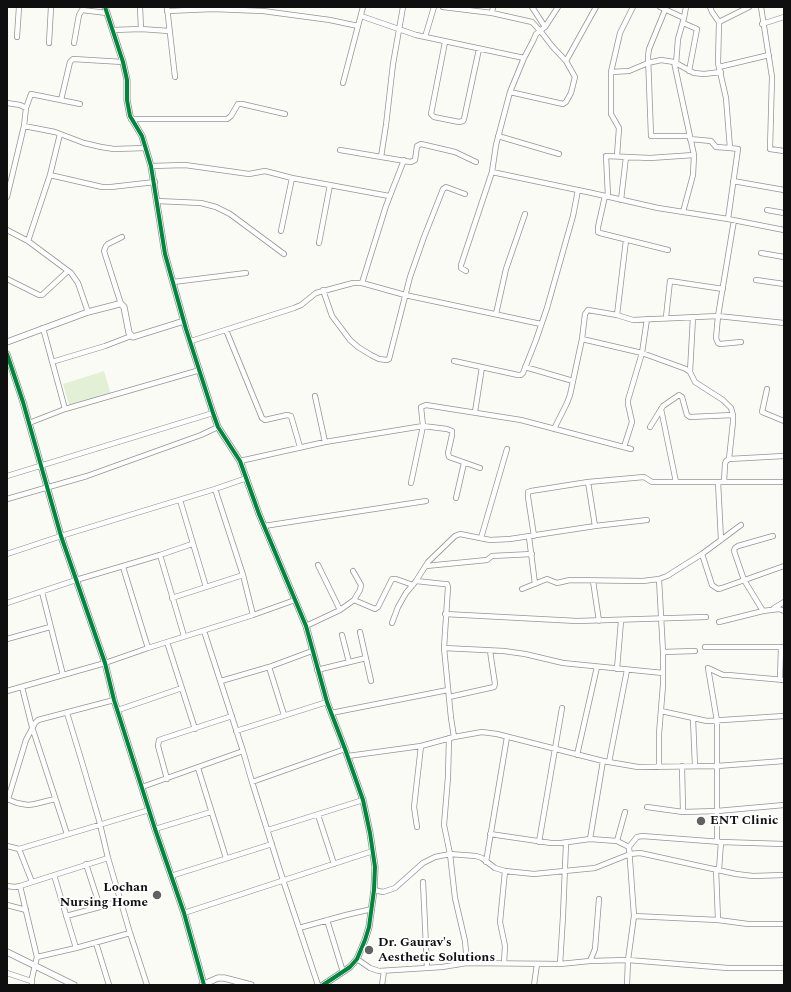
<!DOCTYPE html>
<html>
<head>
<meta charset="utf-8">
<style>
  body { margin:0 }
  #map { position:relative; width:791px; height:992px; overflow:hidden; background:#fbfbf5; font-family:Spectral,serif }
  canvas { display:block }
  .frame { position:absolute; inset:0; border:8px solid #0f0f0f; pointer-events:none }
</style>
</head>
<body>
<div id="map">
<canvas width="791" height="992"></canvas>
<div class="frame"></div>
</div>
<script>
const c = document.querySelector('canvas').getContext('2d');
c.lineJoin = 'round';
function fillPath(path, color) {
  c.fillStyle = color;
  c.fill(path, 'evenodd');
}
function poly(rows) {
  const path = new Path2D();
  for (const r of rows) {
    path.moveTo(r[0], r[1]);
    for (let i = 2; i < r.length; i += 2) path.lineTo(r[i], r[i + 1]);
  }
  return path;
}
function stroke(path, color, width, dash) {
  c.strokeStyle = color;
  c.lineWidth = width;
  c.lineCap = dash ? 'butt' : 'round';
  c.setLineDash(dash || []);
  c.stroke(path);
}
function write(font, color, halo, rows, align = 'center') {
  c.font = font + ' Spectral,serif';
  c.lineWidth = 4;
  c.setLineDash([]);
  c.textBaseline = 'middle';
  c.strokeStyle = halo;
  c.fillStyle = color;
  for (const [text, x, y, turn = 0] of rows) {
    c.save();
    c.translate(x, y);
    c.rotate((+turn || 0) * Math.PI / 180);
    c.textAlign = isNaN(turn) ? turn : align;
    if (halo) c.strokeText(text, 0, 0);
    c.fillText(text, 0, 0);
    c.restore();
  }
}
fillPath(poly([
  [104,371,111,395,70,408,63,384]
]), '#e3f0d6');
const minor = poly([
  [140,7,141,29],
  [167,7,175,77],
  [443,7,492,13,532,22,542,33,552,46,566,61,575,77,571,93,566,102,563,104,510,92],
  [532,7,545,27],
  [660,7,684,18],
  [710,7,712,12,719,22,718,63,726,98,730,148,738,149,728,219],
  [761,7,772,77,770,149,784,151],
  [665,10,649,49,648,56,651,136,689,136],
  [167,11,213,9,263,11,330,20,358,26],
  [492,13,493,7],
  [361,16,416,35,524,58],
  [719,22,749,7],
  [683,23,697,29,689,71],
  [762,24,784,17],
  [113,30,141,29,169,31],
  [17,37,19,7],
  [425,37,434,7],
  [445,42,431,114,434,117,459,122,463,121,464,119,479,49],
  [49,43,51,7],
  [74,43,79,15,82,10,107,13],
  [566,61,596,7],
  [674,62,694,155,693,175,683,212],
  [676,64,678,39,684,18,686,7],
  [719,67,769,55],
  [611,72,620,33,633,7],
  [343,83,363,7],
  [61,100,70,62,73,59,123,62],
  [7,103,20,105,26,108],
  [131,119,227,119,231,116,238,104,242,104,285,114],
  [24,126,55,132,84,143,101,147,114,149,146,148],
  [498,136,559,154],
  [690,139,711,141,716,147,730,148],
  [340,150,411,162,415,160,417,146,421,144,455,152,476,162],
  [617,156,619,128,611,114,611,72,629,71,648,63,661,60,674,62,694,73,704,74,721,72],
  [381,157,386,125,393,64,403,7],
  [151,166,185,165,249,174,265,171,292,178,389,196],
  [492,172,592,193,658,208,728,219,784,230],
  [50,175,102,187,111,187,155,182],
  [733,181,784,190],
  [605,196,598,227,598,232,600,233,668,250],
  [608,196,606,156,650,158,694,155],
  [7,197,24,126,26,108,31,94,80,104],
  [621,200,626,157],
  [157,201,201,203,216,207,230,214,284,254],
  [767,210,784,213],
  [734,220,718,316,716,338,718,343,720,344,741,342],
  [7,230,28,241,71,273,78,283,88,312],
  [281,231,292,178],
  [28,241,50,175,60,134],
  [319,243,330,185],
  [761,253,784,257],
  [466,271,461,268,461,265,492,172,496,145,510,92,524,58,533,41,536,34,545,27,558,7],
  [7,279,39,295,42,295,68,271],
  [756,280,784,284],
  [173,282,246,273],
  [362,283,386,206,404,160],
  [323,290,332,316,350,340,358,347,371,355,379,359,387,360,389,359,410,277,424,237,443,189,446,187,465,194],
  [121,304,104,251,106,246,108,244,122,237],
  [496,314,506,269,525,214],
  [617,315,626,240],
  [666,317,670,281,723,289],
  [43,328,65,409],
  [226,330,262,418,265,420,287,415,291,416,300,447],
  [582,339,642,353,686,369,690,372,695,382,723,400,731,408,733,415,733,422,729,459],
  [191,341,294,308,301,305,316,293,353,283,362,283,405,295,541,324],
  [454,361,518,375,521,375,523,373,536,340,547,308,573,216,578,190],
  [52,362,105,346,131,336],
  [525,367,573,381],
  [690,372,693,317],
  [767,389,762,412,784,421],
  [315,396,325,442],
  [661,409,676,482],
  [475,412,482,367],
  [29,423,65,409,200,370],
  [650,427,663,406,679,395,682,397,687,415,690,417,733,415],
  [554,429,567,403,570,395,582,339,585,314,588,310,617,315,633,320,718,316,784,323],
  [624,447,632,422,628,404,628,400,642,353,647,319],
  [240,461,325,442,423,426,447,429,452,431,452,435,448,453,449,457,480,468],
  [7,476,213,413],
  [588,482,595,526],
  [718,482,721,540],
  [724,482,725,464,726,461,729,459,784,456],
  [411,483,423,426,421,407,426,405,521,420,631,449],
  [215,489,243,575,253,615],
  [456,498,464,463],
  [7,499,87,476,201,435,218,427],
  [180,500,206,587],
  [264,526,426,501],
  [534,536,528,497,528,492,531,491,588,482,644,477,652,482,784,482],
  [529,537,535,584],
  [481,538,507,449],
  [7,554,61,536,215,489,247,478],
  [702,554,712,585,718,589,722,588,784,566],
  [160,555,184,636],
  [318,565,340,610],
  [426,566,487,560,492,556,532,554],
  [123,567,148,648],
  [416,581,444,584,447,584,448,587,444,648,451,718,454,737],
  [593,581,599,621],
  [522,589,547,579,557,583,570,580,643,581,659,579,667,576,702,554,741,525],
  [42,592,63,675],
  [172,598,243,575],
  [354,600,375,609,378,607,392,579,396,579,413,585],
  [7,603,76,580,160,555,192,544],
  [774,608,784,602],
  [763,611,744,580,734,551,735,548,738,546,773,536],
  [445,614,577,621,706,617],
  [719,622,763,611,779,609,784,611],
  [392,623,398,607,406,593,416,581,428,562,455,536,460,534,490,540,510,539,595,526,647,520],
  [306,626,340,610,354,600,360,590,361,585,353,571],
  [204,631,243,751,252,782,283,880,318,985],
  [360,632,371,681],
  [342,635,349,662],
  [7,639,50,627],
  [167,642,195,729],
  [705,647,784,647],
  [444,648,504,651,525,654,563,663,663,673],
  [663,652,695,651],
  [269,667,284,715],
  [617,669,621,621],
  [317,670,366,658],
  [780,680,781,647],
  [221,681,269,667,312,651],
  [22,687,32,727,67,834],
  [7,691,105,663,148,648,253,615,295,600],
  [449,697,494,687,495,684,490,651],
  [118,710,182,688],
  [661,711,707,721,784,716],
  [67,713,81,759,99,820,108,858,130,933],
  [331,713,448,690],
  [693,719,695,766],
  [236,731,327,702],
  [449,738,448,777,444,825,450,854,455,898,465,941,467,963],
  [577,755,597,667],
  [348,756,421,746,454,737,482,732,497,734,603,761,638,767,717,766,784,761],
  [609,762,627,670],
  [682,766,683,812],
  [659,767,659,734,663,685,663,652,659,579],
  [198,768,226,858],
  [167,779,158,746,159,740,232,716],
  [252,782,345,749],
  [142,787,243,751],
  [7,799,17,803,28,805,35,804,55,799],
  [8,799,26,740,35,723,38,720,114,700],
  [647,807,683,812,717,811,784,805],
  [318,815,334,864],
  [417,827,414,807,421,746],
  [155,829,211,812],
  [268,830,363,800],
  [490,834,551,843,561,843,590,839,617,841,629,847,634,916,628,960,627,985],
  [590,839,603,761],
  [617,841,625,812],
  [539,842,562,708],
  [717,842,717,721,708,668,723,675,728,675,784,680],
  [7,846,19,849,149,810],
  [629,847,637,837,642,836,721,842,784,844],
  [19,849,32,882],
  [486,862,507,737],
  [716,869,718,920],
  [719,870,721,842],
  [54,875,76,948],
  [171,876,272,844],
  [423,882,427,968],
  [7,886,15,887,20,886,108,858],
  [20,886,37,957,32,978,32,985],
  [374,890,383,892,395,888,423,863,435,857,450,854,476,856,482,858,495,868,505,871,534,874,595,868,630,854,640,853,736,874,753,876,784,875],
  [7,905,26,910],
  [100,907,121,901],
  [184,913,373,851],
  [66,916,100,907,86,864],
  [634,916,718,920,748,924,784,924],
  [327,920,343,972],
  [299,928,346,915,372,909],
  [96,943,109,985],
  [37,957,76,948,130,933,147,985],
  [357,959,370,968,379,971,442,967,467,963,560,964,590,961,628,960,728,968,784,968],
  [590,961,595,949,599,899],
  [504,963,505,946,500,922,505,871],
  [560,964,563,916,566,843],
  [7,973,31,981],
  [382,985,384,971],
  [534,985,537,964]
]);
const tertiary = poly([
  [105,7,123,62,127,80,127,100,130,116,142,136,151,166,165,254,186,329,213,413,218,427,240,461,259,514,306,626,327,702,345,749,363,800,370,833,375,867,374,890,369,927,365,940,357,959,350,967,323,985],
  [7,342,88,312,119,304,121,304,124,307,129,333,133,337,184,321],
  [7,354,23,402,61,536,105,663,114,700,155,829,184,913,204,985],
  [7,952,74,985],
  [202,985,218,978,224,978,251,985]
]);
stroke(minor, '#959593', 6);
stroke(tertiary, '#959593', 7);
stroke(minor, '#fefefe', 4.5);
stroke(tertiary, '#fefefe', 5.5);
stroke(poly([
  [105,7,123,62,127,80,127,100,130,116,142,136,151,166,165,254,186,329,213,413,218,427,240,461,259,514,306,626,327,702,345,749,363,800,370,833,375,867,374,890,369,927,365,940,357,959,350,967,323,985],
  [7,354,23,402,61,536,105,663,114,700,155,829,184,913,204,985]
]), '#00873e', 4);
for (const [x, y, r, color] of [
  [701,821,5,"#626260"],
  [157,895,5,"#626260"],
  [369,950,5,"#626260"]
]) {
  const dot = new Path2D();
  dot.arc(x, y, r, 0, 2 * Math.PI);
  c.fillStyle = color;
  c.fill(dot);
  stroke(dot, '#fff', 1.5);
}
write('bold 13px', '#0f0f0f', '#fff', [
  ["ENT Clinic",710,821],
  ["Lochan",148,888,"right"],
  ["Nursing Home",148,903,"right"],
  ["Dr. Gaurav's",378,943],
  ["Aesthetic Solutions",378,958]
], 'left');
</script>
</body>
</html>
